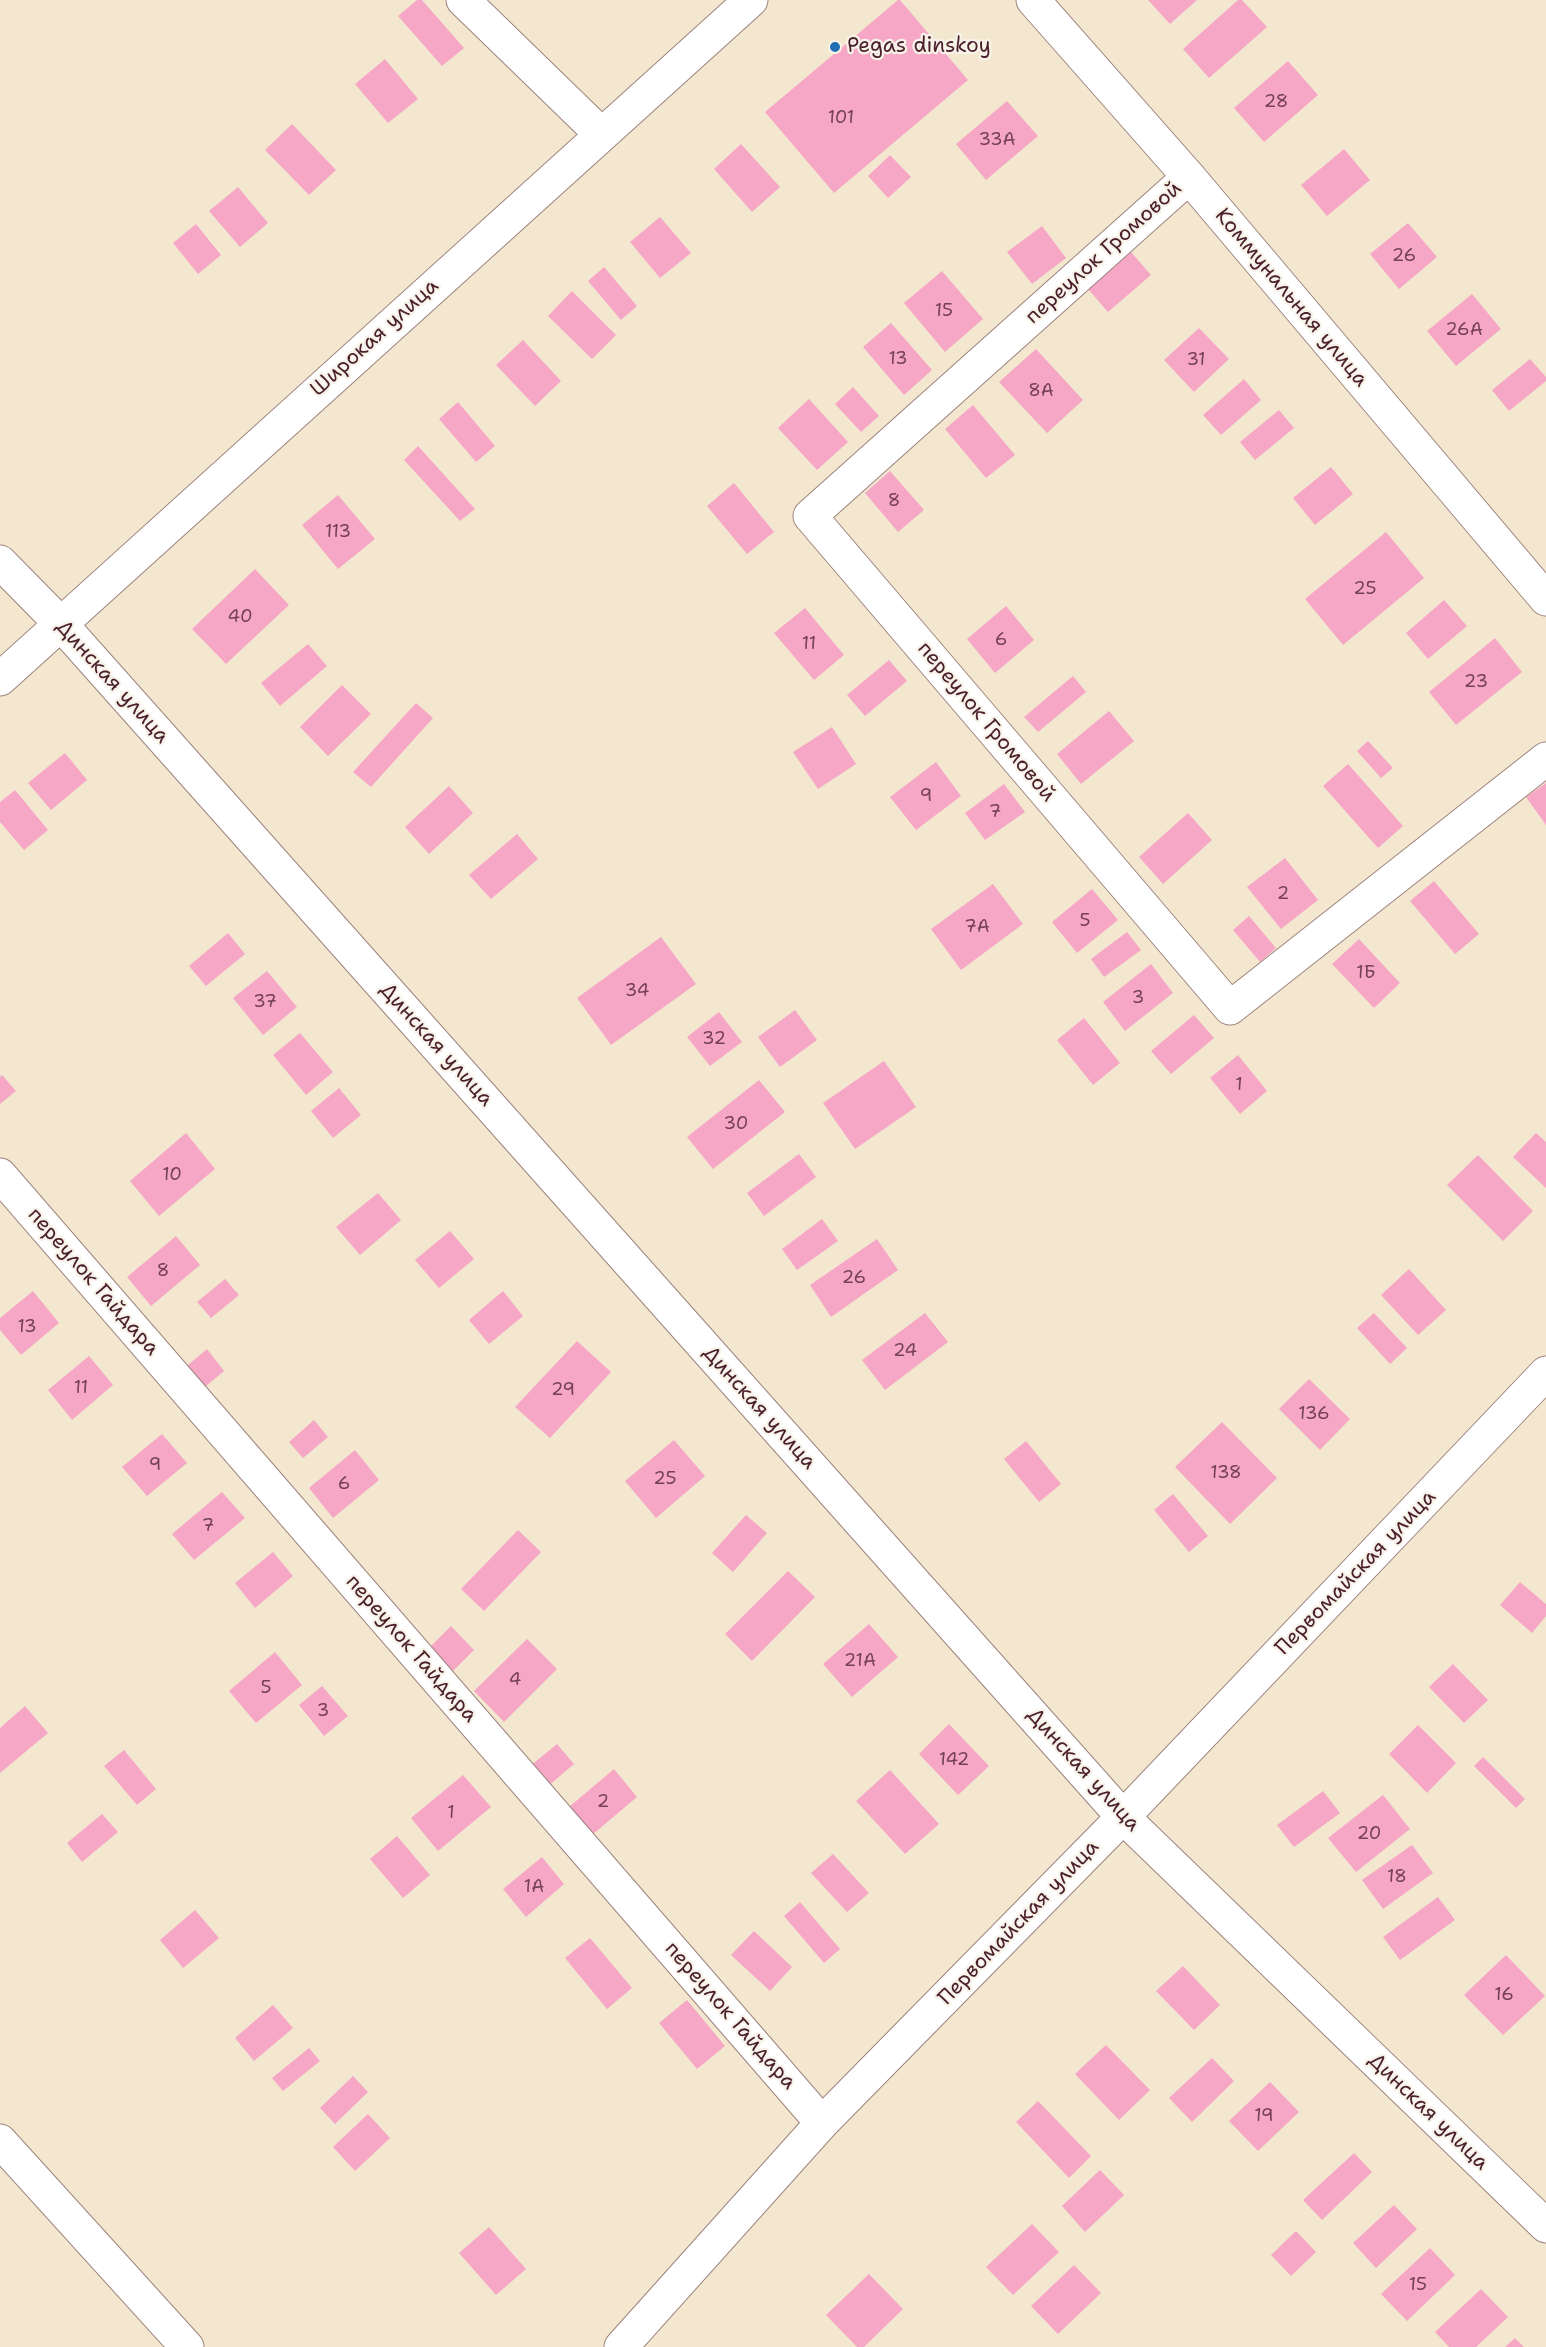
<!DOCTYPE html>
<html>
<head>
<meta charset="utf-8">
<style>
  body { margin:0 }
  canvas { display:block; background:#f3e7d0 }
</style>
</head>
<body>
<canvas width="1546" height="2347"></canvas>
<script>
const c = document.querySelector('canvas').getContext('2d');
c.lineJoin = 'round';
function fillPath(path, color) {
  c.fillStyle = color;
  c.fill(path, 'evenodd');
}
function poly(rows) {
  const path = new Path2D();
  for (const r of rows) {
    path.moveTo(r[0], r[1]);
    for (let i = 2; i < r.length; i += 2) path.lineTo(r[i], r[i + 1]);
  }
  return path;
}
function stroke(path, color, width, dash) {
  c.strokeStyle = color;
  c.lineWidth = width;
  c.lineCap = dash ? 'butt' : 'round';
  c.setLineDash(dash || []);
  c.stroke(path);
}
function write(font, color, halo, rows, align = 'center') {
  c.font = font + ' "Shantell Sans",sans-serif';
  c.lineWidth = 4.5;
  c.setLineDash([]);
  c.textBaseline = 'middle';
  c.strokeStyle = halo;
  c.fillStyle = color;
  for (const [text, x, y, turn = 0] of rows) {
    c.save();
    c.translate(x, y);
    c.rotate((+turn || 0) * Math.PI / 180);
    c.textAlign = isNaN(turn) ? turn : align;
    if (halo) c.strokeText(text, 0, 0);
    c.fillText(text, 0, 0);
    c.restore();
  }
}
fillPath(poly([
  [417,0,422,0,464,48,442,66,398,16],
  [898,0,900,0,968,80,834,193,765,112],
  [1148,0,1197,0,1170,24],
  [1238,0,1242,0,1267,27,1209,78,1183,49],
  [385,59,418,99,388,123,355,84],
  [1288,61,1318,95,1264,142,1234,108],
  [1007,101,1038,136,986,180,956,144],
  [292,124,336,170,309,195,265,150],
  [741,144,780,187,752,212,714,169],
  [1344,149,1370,180,1327,216,1301,185],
  [890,155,911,177,888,198,868,176],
  [238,187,268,223,240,247,209,211],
  [660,217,691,253,660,278,630,242],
  [1408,223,1437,257,1399,289,1370,254],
  [196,224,221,255,198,274,173,243],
  [1042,226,1066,258,1032,284,1007,252],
  [1131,252,1151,275,1108,312,1088,289],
  [604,267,637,306,621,320,588,281],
  [942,271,983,319,945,352,904,303],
  [572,291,616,335,592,359,548,316],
  [1472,294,1501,329,1456,366,1427,331],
  [891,323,932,370,904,395,863,347],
  [1199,328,1229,359,1194,392,1164,360],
  [523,340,561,381,535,406,496,365],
  [1036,349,1083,400,1047,433,999,382],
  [1530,359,1546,377,1546,381,1509,411,1492,390],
  [1244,379,1261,400,1221,435,1203,415],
  [853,387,879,416,861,432,835,404],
  [809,399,848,442,817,470,778,428],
  [458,402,495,446,476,462,439,419],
  [973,405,1015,455,986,478,945,429],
  [1279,410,1294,428,1255,460,1240,442],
  [418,446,475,509,460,521,404,460],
  [1331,467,1353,494,1315,525,1293,498],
  [890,471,924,510,898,532,865,493],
  [734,483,774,532,747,554,707,506],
  [338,495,375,539,338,569,302,525],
  [1386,532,1424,578,1343,645,1305,599],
  [255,569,289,605,226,664,192,629],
  [1444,600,1467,626,1428,659,1406,633],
  [1006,606,1034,640,995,673,967,639],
  [805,608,844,655,814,680,774,633],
  [1495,638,1522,672,1456,725,1429,692],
  [308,644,327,666,280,706,261,683],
  [889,660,907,681,865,716,847,695],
  [1073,676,1086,692,1038,732,1024,717],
  [342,685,371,714,328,756,300,727],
  [416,703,433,718,371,787,353,772],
  [1109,711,1134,741,1081,784,1057,754],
  [832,727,856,764,818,789,793,752],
  [1368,741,1393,768,1381,778,1357,751],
  [65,753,87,780,51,810,28,783],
  [936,762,961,796,916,830,890,797],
  [1348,764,1403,826,1378,848,1323,786],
  [1546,783,1546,825,1526,797],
  [1004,784,1025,812,985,840,965,813],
  [449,786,473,813,429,854,405,827],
  [15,790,48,830,24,850,0,822,0,802],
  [1188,813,1212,840,1163,884,1139,857],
  [517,834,538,859,491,899,469,875],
  [1285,858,1318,900,1281,929,1247,887],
  [1434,881,1479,934,1455,954,1410,901],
  [993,884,1023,924,961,970,931,929],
  [1092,889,1118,920,1077,953,1052,922],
  [1249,916,1276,948,1260,962,1233,930],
  [1127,932,1141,950,1104,977,1091,959],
  [228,933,245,954,206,986,189,966],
  [661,937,696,984,611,1045,577,998],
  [1359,939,1400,983,1374,1008,1332,964],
  [1151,964,1173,993,1125,1031,1103,1002],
  [267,971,297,1007,263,1035,233,998],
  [795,1010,817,1040,780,1067,758,1037],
  [719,1012,742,1042,710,1066,687,1037],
  [1194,1015,1214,1038,1171,1074,1151,1051],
  [1084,1018,1120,1063,1093,1085,1057,1040],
  [300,1033,333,1072,306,1095,273,1055],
  [1238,1055,1267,1091,1240,1114,1210,1078],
  [884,1061,916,1107,855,1149,823,1103],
  [2,1075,16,1091,0,1104,0,1077],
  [759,1080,785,1112,713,1169,687,1137],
  [339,1088,361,1115,333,1138,311,1111],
  [186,1133,215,1169,159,1216,130,1181],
  [1536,1133,1546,1142,1546,1188,1513,1157],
  [799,1154,816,1177,764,1216,747,1193],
  [1478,1155,1533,1211,1503,1241,1447,1185],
  [378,1193,401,1220,360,1255,336,1227],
  [822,1219,838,1241,797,1270,782,1249],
  [450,1231,474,1259,439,1288,415,1260],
  [176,1236,200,1265,151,1306,127,1277],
  [877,1239,898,1270,831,1317,810,1285],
  [1409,1269,1446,1310,1418,1335,1381,1295],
  [225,1279,239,1295,211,1318,197,1302],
  [33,1291,59,1323,21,1355,0,1330,0,1318],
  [503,1291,523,1316,489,1344,469,1320],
  [925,1313,948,1342,885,1390,862,1360],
  [1374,1313,1407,1348,1390,1364,1357,1328],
  [577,1341,611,1372,550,1438,515,1407],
  [207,1349,224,1371,199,1392,181,1371],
  [89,1356,113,1385,72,1420,48,1390],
  [1309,1379,1350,1419,1320,1450,1279,1409],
  [314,1420,328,1437,303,1458,289,1442],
  [1222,1422,1277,1478,1230,1524,1175,1467],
  [162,1434,187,1463,147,1496,122,1467],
  [674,1440,705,1476,656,1518,625,1481],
  [1026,1441,1061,1484,1039,1502,1004,1459],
  [355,1450,379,1480,333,1518,309,1488],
  [222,1492,245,1518,194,1560,172,1534],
  [1173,1494,1208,1536,1189,1552,1154,1510],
  [746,1515,767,1533,733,1572,712,1553],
  [518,1530,541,1552,484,1611,461,1589],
  [273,1552,293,1576,255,1608,235,1583],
  [788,1571,815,1597,752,1661,725,1634],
  [1520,1582,1546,1604,1546,1616,1532,1633,1500,1605],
  [869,1624,898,1657,852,1697,823,1664],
  [451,1626,474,1650,453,1671,430,1647],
  [527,1639,557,1669,504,1722,474,1691],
  [275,1652,302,1685,256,1723,229,1691],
  [1453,1664,1488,1700,1464,1723,1429,1687],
  [322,1686,348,1716,324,1736,299,1705],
  [25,1706,48,1733,0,1773,0,1728],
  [949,1724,989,1766,958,1795,919,1754],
  [1418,1725,1456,1763,1427,1793,1389,1754],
  [557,1744,574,1764,547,1787,530,1766],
  [124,1750,156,1789,137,1805,104,1766],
  [1483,1757,1525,1799,1516,1808,1474,1766],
  [614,1769,637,1797,592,1835,569,1807],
  [890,1770,939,1824,905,1854,856,1801],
  [463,1775,491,1807,438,1851,411,1818],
  [1323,1791,1340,1813,1294,1847,1277,1825],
  [1383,1795,1410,1829,1356,1872,1328,1838],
  [102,1814,118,1832,82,1862,67,1843],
  [397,1836,430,1875,403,1898,370,1859],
  [1412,1845,1433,1873,1383,1909,1362,1880],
  [833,1854,869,1893,847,1912,811,1873],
  [542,1857,564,1884,526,1917,503,1889],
  [1438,1897,1455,1920,1400,1960,1383,1937],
  [800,1902,840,1949,824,1963,784,1916],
  [195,1910,219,1938,183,1968,160,1940],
  [754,1931,792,1967,770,1991,731,1955],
  [590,1938,632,1988,607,2009,565,1958],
  [1506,1955,1545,1996,1503,2035,1464,1995],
  [1183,1966,1220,2005,1194,2030,1156,1991],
  [687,2000,725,2046,697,2069,659,2023],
  [273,2005,293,2028,254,2061,235,2038],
  [1106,2045,1150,2090,1119,2120,1075,2074],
  [309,2048,320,2061,283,2091,272,2078],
  [1212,2058,1234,2081,1192,2122,1169,2098],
  [353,2076,368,2092,335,2124,320,2108],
  [1270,2082,1299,2112,1258,2151,1229,2121],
  [1038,2101,1091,2156,1069,2178,1016,2122],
  [368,2114,390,2138,355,2171,333,2147],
  [1354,2153,1372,2172,1322,2220,1303,2200],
  [1100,2170,1124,2195,1085,2232,1062,2206],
  [1394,2205,1417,2229,1376,2268,1353,2243],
  [1032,2224,1059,2252,1013,2295,986,2267],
  [489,2227,526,2269,496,2295,459,2253],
  [1296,2231,1316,2252,1291,2276,1271,2255],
  [1430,2248,1455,2275,1407,2321,1381,2294],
  [1074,2265,1101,2293,1058,2334,1031,2306],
  [869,2274,903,2309,864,2347,857,2347,826,2315],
  [1481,2289,1508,2317,1476,2347,1449,2347,1435,2332],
  [1515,2338,1524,2347,1505,2347]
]), '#f6a7c6');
const minor = poly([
  [463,0,601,134],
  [1189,177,810,516,1230,1008,1546,759],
  [0,562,60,623,1123,1817,1546,2226],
  [0,679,751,0],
  [0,1175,822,2123],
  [0,2141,187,2347],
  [621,2347,822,2123,1123,1817,1546,1373]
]);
const tertiary = poly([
  [1033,0,1189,177,1546,599]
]);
stroke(minor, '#9e837e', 35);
stroke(tertiary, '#9e837e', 35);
stroke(minor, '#fff', 33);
stroke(tertiary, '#fff', 33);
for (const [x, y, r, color] of [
  [835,47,6,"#1f6fb2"]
]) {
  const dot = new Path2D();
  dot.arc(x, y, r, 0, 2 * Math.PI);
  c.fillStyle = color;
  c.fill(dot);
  stroke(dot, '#f7f3e8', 2);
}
write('18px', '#754152', null, [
  ["28",1276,102],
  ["101",841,118],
  ["33А",997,140],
  ["26",1404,256],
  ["15",944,311],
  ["26А",1464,330],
  ["13",898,359],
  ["31",1196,360],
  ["8А",1041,391],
  ["8",894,501],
  ["113",338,532],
  ["25",1365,589],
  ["40",240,617],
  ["6",1001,640],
  ["11",809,644],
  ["23",1476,682],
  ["9",926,796],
  ["7",995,812],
  ["2",1283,894],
  ["5",1085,921],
  ["7А",977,927],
  ["1Б",1366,973],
  ["34",637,991],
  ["3",1138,998],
  ["37",265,1002],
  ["32",714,1039],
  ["1",1239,1085],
  ["30",736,1124],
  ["10",172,1175],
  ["8",163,1271],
  ["26",854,1278],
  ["13",27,1327],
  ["24",905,1351],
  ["11",81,1388],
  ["29",563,1390],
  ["136",1314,1414],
  ["9",155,1465],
  ["138",1226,1473],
  ["25",665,1479],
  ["6",344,1484],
  ["7",208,1526],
  ["21А",860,1661],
  ["4",515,1680],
  ["5",266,1688],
  ["3",323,1711],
  ["142",954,1760],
  ["2",603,1802],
  ["1",451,1813],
  ["20",1369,1834],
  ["18",1397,1877],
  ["1А",534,1887],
  ["16",1504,1995],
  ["19",1264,2116],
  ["15",1418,2285]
]);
write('21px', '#4a1f2b', '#f7f3e8', [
  ["Pegas dinskoy",847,47]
], 'left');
write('21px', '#4a1f2b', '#f7f3e8', [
  ["переулок Громовой",1104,253,-42],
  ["Коммунальная улица",1291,298,50],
  ["Широкая улица",375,338,-42],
  ["Динская улица",112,682,48],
  ["переулок Громовой",986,722,50],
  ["Динская улица",436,1045,48],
  ["переулок Гайдара",93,1282,49],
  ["Динская улица",759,1408,48],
  ["Первомайская улица",1356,1573,-46],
  ["переулок Гайдара",411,1649,49],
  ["Динская улица",1083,1770,48],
  ["Первомайская улица",1019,1923,-46],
  ["переулок Гайдара",730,2016,49],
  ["Динская улица",1428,2112,44]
]);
</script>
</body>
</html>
